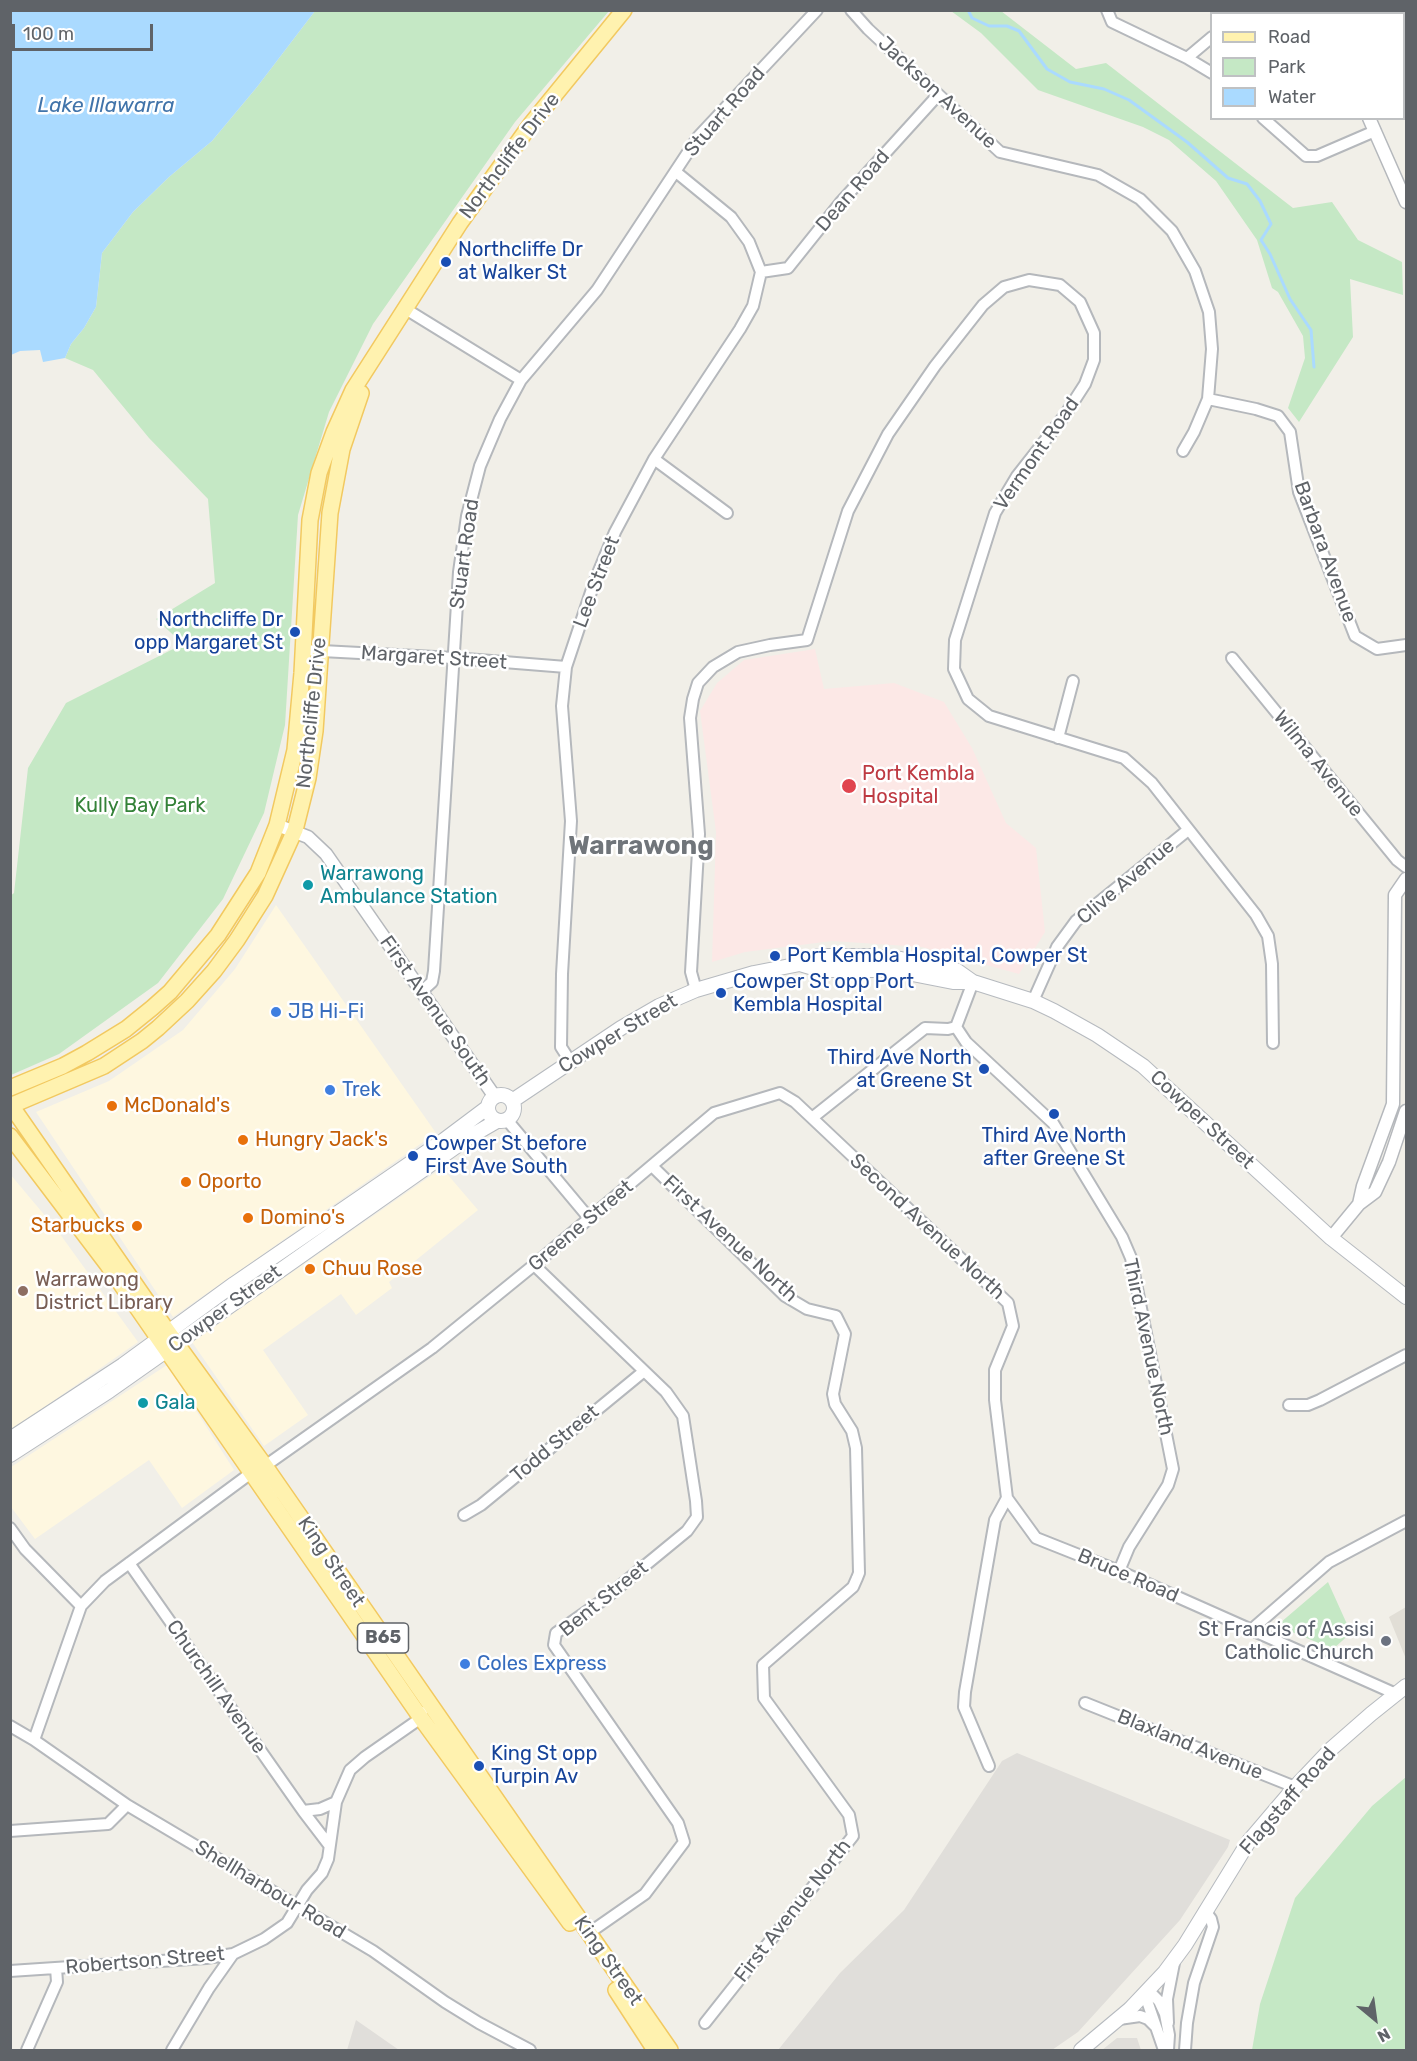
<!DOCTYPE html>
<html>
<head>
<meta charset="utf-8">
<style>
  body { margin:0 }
  #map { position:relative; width:1417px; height:2061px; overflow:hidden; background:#f1efe8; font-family:Rubik,sans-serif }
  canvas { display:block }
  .frame { position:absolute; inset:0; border:12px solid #5f6368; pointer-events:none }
  .legend { position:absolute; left:1210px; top:12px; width:195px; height:108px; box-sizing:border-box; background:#fff; border:2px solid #bfc1c3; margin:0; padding:8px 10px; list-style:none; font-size:18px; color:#5f6368 }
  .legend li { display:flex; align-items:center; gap:12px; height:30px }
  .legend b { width:30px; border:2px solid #bfc1c3 }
  .north { position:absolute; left:1345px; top:1989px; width:60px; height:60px; -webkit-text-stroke:4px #fff; paint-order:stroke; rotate:151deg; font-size:16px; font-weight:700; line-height:24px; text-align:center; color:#5f6368 }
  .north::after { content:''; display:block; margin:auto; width:21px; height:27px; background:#5f6368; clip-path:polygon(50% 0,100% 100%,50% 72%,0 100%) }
  .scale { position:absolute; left:12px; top:24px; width:141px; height:27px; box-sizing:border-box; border:3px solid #5f6368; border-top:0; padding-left:8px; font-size:18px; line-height:21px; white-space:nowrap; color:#5f6368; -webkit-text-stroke:4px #fff; paint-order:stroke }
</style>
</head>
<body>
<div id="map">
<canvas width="1417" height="2061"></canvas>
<div class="frame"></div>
<ul class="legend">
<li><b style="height:8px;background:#fff2af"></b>Road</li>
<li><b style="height:16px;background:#c5e8c5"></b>Park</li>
<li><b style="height:16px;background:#aadaff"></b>Water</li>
</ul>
<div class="north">N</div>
<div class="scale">100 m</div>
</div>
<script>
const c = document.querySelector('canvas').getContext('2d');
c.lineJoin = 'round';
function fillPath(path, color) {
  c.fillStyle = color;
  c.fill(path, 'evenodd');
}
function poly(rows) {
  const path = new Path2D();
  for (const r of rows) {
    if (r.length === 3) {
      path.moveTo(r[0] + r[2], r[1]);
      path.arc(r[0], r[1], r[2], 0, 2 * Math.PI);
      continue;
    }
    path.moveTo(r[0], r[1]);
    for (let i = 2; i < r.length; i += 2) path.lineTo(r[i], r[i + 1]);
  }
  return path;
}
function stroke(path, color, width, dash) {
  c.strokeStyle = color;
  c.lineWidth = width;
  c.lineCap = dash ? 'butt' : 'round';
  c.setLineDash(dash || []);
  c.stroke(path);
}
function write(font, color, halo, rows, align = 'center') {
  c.font = font + ' Rubik,sans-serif';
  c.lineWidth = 5;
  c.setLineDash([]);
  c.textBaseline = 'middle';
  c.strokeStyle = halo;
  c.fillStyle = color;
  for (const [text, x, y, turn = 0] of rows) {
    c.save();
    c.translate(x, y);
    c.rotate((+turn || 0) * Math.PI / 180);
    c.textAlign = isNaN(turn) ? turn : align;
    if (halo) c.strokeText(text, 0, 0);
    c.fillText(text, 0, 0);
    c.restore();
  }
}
fillPath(poly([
  [276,905,436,1133,173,1317,36,1112,109,1081,183,1030,235,969],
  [442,1168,478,1210,389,1282,392,1288,356,1315,341,1294,263,1350,308,1415,264,1446,192,1342],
  [10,1174,57,1230,138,1342,10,1431],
  [167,1365,234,1470,182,1508,149,1460,35,1539,11,1507,11,1467]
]), '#fef7e0');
fillPath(poly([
  [1017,1753,1230,1840,1228,1847,1180,1920,1078,2032,1052,2050,778,2050,840,1973,904,1910,1002,1761],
  [356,2020,399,2050,347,2050],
  [1117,2038,1137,2038,1141,2050,1102,2050]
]), '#e0deda');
fillPath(poly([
  [1406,1607,1406,1659,1389,1617]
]), '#e1ded6');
fillPath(poly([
  [815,649,824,689,894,683,944,702,972,748,1006,823,1036,848,1045,932,1019,974,922,947,832,941,745,952,712,962,716,832,700,711,717,683,744,660]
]), '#fce8e6');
fillPath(poly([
  [315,11,609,11,515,122,373,324,329,412,298,515,285,725,264,813,223,899,158,983,59,1054,11,1075,10,896,14,893,28,768,66,703,183,644,156,619,215,583,208,499,149,438,93,370,65,358,71,344,84,328,96,307,102,253,133,212,169,177,212,141,257,87],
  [951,11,1001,11,1076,69,1106,63,1293,208,1332,202,1358,240,1402,262,1403,295,1350,279,1353,337,1299,422,1288,408,1305,358,1303,336,1278,292,1272,288,1257,240,1216,181,1169,140,1143,127,1038,90,981,33],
  [1328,1582,1351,1633,1333,1649,1280,1627,1280,1623],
  [1406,1777,1406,2050,1252,2050,1260,2004,1295,1898,1372,1806]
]), '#c5e8c5');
fillPath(poly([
  [11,10,315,11,257,87,212,141,169,177,133,212,102,253,96,307,84,328,71,344,65,358,43,362,40,350,20,351,11,355]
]), '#aadaff');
stroke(poly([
  [968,10,972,18,989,26,1007,26,1019,31,1047,69,1070,82,1104,89,1129,100,1187,142,1228,178,1247,184,1260,201,1271,224,1261,240,1270,254,1290,299,1311,330,1314,367]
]), '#aadaff', 3);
const minor = poly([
  [851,10,868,29,1000,152,1098,175,1140,199,1172,231,1195,271,1209,312,1212,349,1208,399,1194,432,1183,451],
  [1107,10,1112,22,1187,58,1212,73],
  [1187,58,1212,37],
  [1263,118,1306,156,1317,156,1375,131],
  [761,272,788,268,840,203,938,95],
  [404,308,521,380],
  [1208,399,1256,409,1278,416,1290,432,1299,492,1355,636,1377,649,1406,645],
  [654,459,727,513],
  [303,650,454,658,566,667],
  [1232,658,1397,860,1406,867],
  [1058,738,1073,681],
  [696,990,691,972,699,834,690,718,693,699,698,683,713,667,738,652,770,645,807,640,848,511,888,434,935,366,983,305,1004,287,1029,280,1060,285,1080,302,1094,333,1094,360,1085,384,1065,415,1017,476,995,513,955,640,954,669,968,699,989,716,1124,758,1152,783,1256,915,1268,936,1272,964,1273,1043],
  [422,991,432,982,434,971,459,572,467,516,480,466,500,419,521,380,597,290,698,137,817,10],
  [1033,1001,1057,947,1076,921,1188,830],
  [956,1027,966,1042,1053,1123,1122,1237,1131,1258,1173,1469,1168,1485,1129,1547,1119,1571],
  [570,1061,561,1047,562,974,571,821,562,706,566,667,594,583,615,532,654,459,740,329,753,306,761,272,749,242,731,217,676,172],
  [812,1118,1008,1303,1013,1326,995,1370,995,1400,1007,1498,995,1520,965,1692,964,1707,989,1766],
  [507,1120,589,1218],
  [652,1166,785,1296,807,1309,836,1316,845,1334,833,1394,835,1404,852,1431,856,1448,859,1573,857,1578,853,1587,763,1665,764,1698,849,1815,853,1836,705,2023],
  [534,1265,666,1392,683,1416,696,1501,697,1517,687,1531,603,1600,556,1633,554,1645,678,1823,684,1842,645,1894,589,1933],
  [1289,1405,1308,1405,1320,1400,1406,1355],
  [271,1493,263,1473,265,1466,432,1348,534,1265,714,1113,780,1093,795,1102,812,1118,925,1028,948,1029,956,1027,973,982],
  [1007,1498,1036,1538,1119,1571,1396,1694],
  [464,1515,481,1505,643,1372],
  [10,1528,25,1549,81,1606],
  [129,1563,303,1811,329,1845],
  [1251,1630,1329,1562,1406,1521],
  [1085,1703,1295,1787],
  [10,1726,34,1740,127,1805,373,1951,445,2002,479,2023,530,2050],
  [34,1740,81,1606,105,1581,251,1473],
  [303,1811,320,1809,336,1802],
  [10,1831,108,1824,127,1805],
  [10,1971,206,1958,233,1954,264,1939,287,1923,307,1890,322,1873,328,1859,336,1802,350,1770,365,1757,421,1718,422,1712],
  [1149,1991,1159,2001,1165,2014,1169,2035,1168,2050],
  [1145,1995,1164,2050],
  [1119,2019,1140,2016,1148,2019,1156,2027],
  [1168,2023,1167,1999,1174,1963],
  [27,2050,57,1982,56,1968],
  [172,2050,209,1988,233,1954],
  [1185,2050,1187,2023,1194,1983,1213,1927,1211,1919,1205,1911]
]);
const tertiary = poly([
  [1322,10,1323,14],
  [1369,118,1406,202],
  [277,825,308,837,326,854,495,1097],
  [1359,1204,1363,1186,1393,1104,1395,895,1406,879],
  [1331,1238,1359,1204,1375,1192,1389,1162,1406,1111]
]);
const secondary = poly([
  [800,964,820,970,882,970,902,972,953,982,973,982,1033,1001,1054,1011,1097,1035,1143,1066,1331,1238,1406,1297],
  [501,1108,13],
  [512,1101,621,1028,659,1006,696,990,754,973,800,964,818,956,868,956,901,959,956,970,973,982],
  [10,1439,123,1365,234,1284,444,1140,488,1107],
  [10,1455,109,1391,471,1136,497,1121],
  [1081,2050,1130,2009,1165,1972,1185,1945,1249,1841,1295,1787,1331,1749,1371,1714,1406,1686]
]);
const primary = poly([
  [10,1088,63,1066,87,1053,126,1029,152,1008,170,992,218,935,258,873,277,825,295,750,302,673,310,520,319,473,334,432,353,390,460,223,531,124,624,10],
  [10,1104,168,1332,265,1466,670,2050],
  [10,1106,104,1066,142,1041,158,1028,187,1001,214,971,237,940,265,896,295,830,308,778,315,731,330,513,342,449,361,393],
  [10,1136,107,1264,421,1718,570,1923],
  [616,1990,655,2050]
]);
stroke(minor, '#b5b8bc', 14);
stroke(tertiary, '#b5b8bc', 15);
stroke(secondary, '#b6babf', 16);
stroke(primary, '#f2c960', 18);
stroke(minor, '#fff', 10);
stroke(tertiary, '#fff', 12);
stroke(secondary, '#fff', 14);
stroke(primary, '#fff2af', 15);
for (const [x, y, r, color] of [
  [446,262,6,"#1a4fb4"],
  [295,632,6,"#1a4fb4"],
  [849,786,8,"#e0444e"],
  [308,885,6,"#0f9aa8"],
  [775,956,6,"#1a4fb4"],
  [721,993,6,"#1a4fb4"],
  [276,1012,6,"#3f7fe0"],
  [984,1069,6,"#1a4fb4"],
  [330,1090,6,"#3f7fe0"],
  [112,1106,6,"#e8710a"],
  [1054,1114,6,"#1a4fb4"],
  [243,1140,6,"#e8710a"],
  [413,1156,6,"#1a4fb4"],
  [186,1182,6,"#e8710a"],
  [248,1218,6,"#e8710a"],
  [137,1226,6,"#e8710a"],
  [310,1269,6,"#e8710a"],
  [23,1291,6,"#8d6e63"],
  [143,1403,6,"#0f9aa8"],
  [1386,1641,6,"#6b7280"],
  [465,1664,6,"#3f7fe0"],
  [479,1766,6,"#1a4fb4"]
]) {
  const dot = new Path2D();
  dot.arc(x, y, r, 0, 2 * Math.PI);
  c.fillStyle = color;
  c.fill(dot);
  stroke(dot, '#fff', 2);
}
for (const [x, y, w] of [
  [383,1638,51]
]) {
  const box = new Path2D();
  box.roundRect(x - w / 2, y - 15, w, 30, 4.5);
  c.fillStyle = '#fff';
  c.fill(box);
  stroke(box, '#5f6368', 1.5);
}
write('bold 18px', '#5f6368', null, [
  ["B65",383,1638]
]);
write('20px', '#5f6368', '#fff', [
  ["Jackson Avenue",937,93,43],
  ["Stuart Road",725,112,-49],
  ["Northcliffe Drive",510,156,-53],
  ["Dean Road",853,191,-49],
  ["Vermont Road",1037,454,-55],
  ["Barbara Avenue",1325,552,70],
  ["Stuart Road",465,554,-82],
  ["Lee Street",597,582,-69],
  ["Margaret Street",434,658,4],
  ["Northcliffe Drive",312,713,-84],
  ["Wilma Avenue",1318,764,51],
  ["Clive Avenue",1126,882,-40],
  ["First Avenue South",435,1011,55],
  ["Cowper Street",618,1034,-31],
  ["Cowper Street",1202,1120,43],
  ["Greene Street",581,1226,-40],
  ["Second Avenue North",927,1227,43],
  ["First Avenue North",730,1239,43],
  ["Cowper Street",225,1309,-36],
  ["Third Avenue North",1148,1347,78],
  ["Todd Street",555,1444,-40],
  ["King Street",331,1562,56],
  ["Bruce Road",1128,1576,23],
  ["Bent Street",604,1599,-39],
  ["Churchill Avenue",216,1687,55],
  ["Blaxland Avenue",1190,1745,22],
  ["Flagstaff Road",1288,1801,-49],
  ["Shellharbour Road",270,1890,31],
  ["First Avenue North",793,1911,-52],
  ["Robertson Street",145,1961,-5],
  ["King Street",608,1961,55]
]);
write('20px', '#164399', '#fff', [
  ["Northcliffe Dr",458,250],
  ["at Walker St",458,273],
  ["Northcliffe Dr",283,620,"right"],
  ["opp Margaret St",283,643,"right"],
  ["Port Kembla Hospital, Cowper St",787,956],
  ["Cowper St opp Port",733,982],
  ["Kembla Hospital",733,1005],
  ["Third Ave North",972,1058,"right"],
  ["at Greene St",972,1081,"right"],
  ["Third Ave North",1054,1136,"center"],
  ["after Greene St",1054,1159,"center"],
  ["Cowper St before",425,1144],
  ["First Ave South",425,1167],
  ["King St opp",491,1754],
  ["Turpin Av",491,1777]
], 'left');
write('20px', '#be3a42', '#fff', [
  ["Port Kembla",862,774],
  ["Hospital",862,797]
], 'left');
write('20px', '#348238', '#fff', [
  ["Kully Bay Park",140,806]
]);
write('20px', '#0d838f', '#fff', [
  ["Warrawong",320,874],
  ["Ambulance Station",320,897],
  ["Gala",155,1403]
], 'left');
write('20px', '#366cbe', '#fff', [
  ["JB Hi-Fi",288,1012],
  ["Trek",342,1090],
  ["Coles Express",477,1664]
], 'left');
write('20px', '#c56008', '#fff', [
  ["McDonald's",124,1106],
  ["Hungry Jack's",255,1140],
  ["Oporto",198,1182],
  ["Domino's",260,1218],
  ["Starbucks",125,1226,"right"],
  ["Chuu Rose",322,1269]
], 'left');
write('20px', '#785e54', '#fff', [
  ["Warrawong",35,1280],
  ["District Library",35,1303]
], 'left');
write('20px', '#5b616d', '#fff', [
  ["St Francis of Assisi",1374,1630],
  ["Catholic Church",1374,1653]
], 'right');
write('italic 21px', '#4174aa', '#fff', [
  ["Lake Illawarra",106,106]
]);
write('bold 26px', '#70757a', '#fff', [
  ["Warrawong",641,846]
]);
</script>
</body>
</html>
